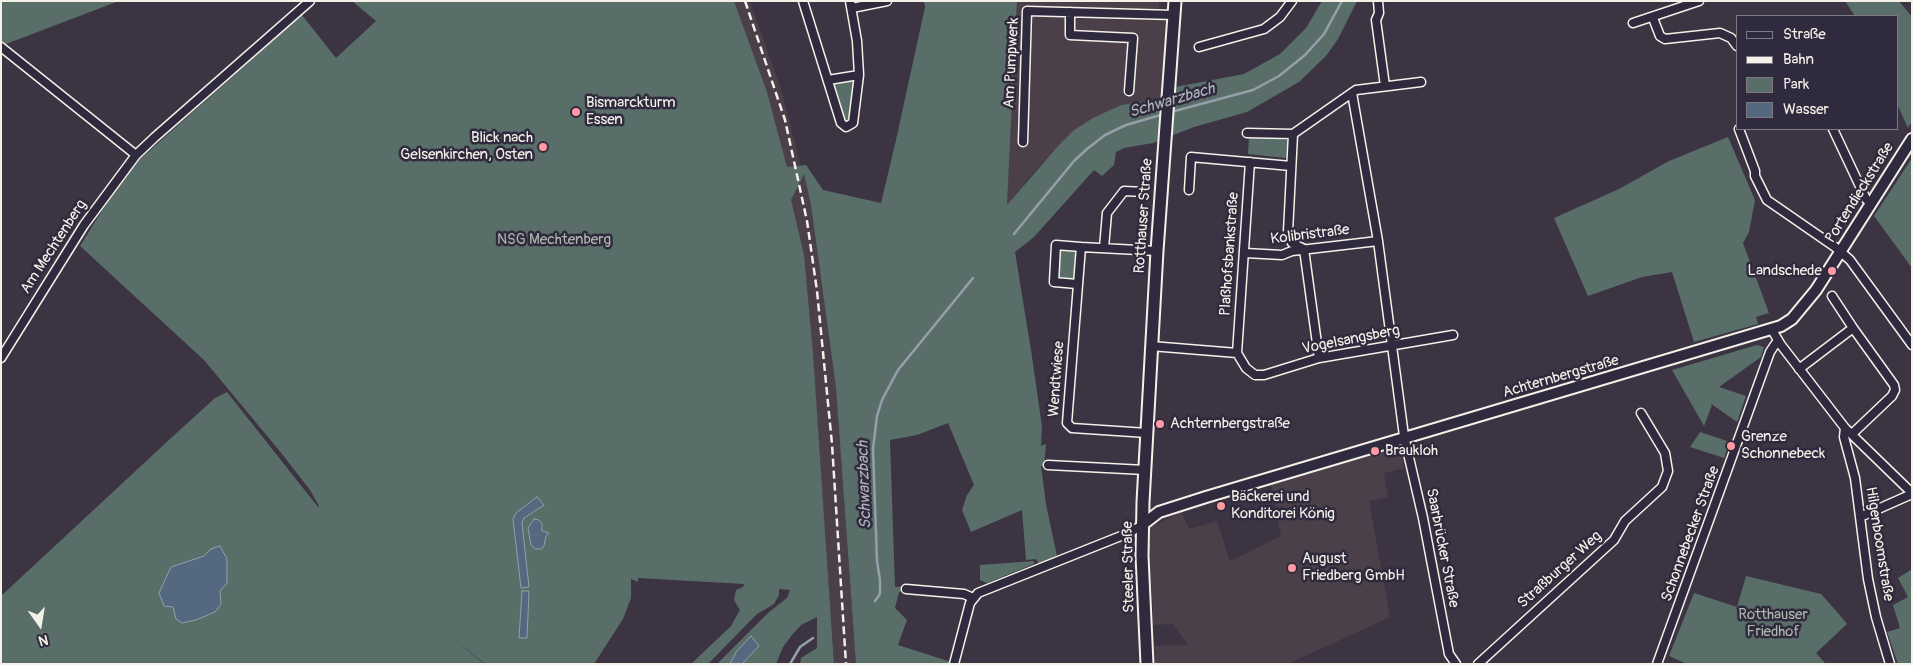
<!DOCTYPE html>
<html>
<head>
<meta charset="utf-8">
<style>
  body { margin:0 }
  #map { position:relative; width:1913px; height:665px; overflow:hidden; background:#3c3443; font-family:Pangolin,sans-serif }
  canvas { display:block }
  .frame { position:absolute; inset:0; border:2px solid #f4f1e8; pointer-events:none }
  .legend { position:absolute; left:1736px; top:15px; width:162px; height:115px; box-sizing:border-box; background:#2f2a3d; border:1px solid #7e7a81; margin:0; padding:6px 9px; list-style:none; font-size:15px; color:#f4f1e8 }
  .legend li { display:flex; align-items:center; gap:10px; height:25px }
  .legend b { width:25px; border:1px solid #7e7a81 }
  .north { position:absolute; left:15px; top:600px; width:50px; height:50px; -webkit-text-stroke:4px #2f2a3d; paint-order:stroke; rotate:167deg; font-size:14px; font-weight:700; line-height:20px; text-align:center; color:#f4f1e8 }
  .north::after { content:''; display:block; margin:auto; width:18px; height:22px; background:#f4f1e8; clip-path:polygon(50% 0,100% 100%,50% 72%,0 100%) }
</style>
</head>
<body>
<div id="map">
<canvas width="1913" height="665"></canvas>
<div class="frame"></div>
<ul class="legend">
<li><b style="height:6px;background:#2f2a3d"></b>Straße</li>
<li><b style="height:6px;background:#f4f1e8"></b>Bahn</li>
<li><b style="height:14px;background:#596e68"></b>Park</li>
<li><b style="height:14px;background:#546880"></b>Wasser</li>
</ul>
<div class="north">N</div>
</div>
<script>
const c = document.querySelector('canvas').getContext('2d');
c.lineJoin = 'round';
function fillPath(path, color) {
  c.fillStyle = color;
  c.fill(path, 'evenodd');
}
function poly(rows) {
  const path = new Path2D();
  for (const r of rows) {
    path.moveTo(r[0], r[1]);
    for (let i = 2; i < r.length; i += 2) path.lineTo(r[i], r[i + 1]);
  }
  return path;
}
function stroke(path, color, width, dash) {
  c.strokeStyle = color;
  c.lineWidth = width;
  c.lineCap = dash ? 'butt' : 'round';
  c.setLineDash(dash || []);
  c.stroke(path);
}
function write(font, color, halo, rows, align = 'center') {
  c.font = font + ' Pangolin,sans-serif';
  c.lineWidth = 5;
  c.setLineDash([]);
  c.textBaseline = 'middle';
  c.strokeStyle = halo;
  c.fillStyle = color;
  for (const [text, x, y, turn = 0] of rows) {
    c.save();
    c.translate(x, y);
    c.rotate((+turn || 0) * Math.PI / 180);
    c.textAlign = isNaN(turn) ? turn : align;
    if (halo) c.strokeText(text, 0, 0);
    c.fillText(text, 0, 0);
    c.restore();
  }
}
fillPath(poly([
  [734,1,750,1,781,89,801,166,787,167,767,92],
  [1017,1,1159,1,1159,13,1173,15,1167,98,1121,105,1074,130,1033,173,1007,206],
  [804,173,811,205,836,388,856,664,834,664,815,389,806,289,790,202],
  [1400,446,1404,468,1384,473,1388,497,1369,501,1390,617,1288,664,1155,664,1154,646,1188,645,1173,624,1153,625,1153,605,1146,529,1182,512,1189,529,1217,521,1230,561,1281,536,1271,484]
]), '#4b3f4a');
fillPath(poly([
  [1,1,119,1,6,44,1,41],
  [352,1,734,1,767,92,787,167,806,165,823,190,881,203,896,140,925,7,924,1,1017,1,1007,205,1058,146,1074,130,1093,118,1121,105,1167,98,1170,88,1244,74,1280,54,1306,28,1322,1,1357,1,1338,39,1326,56,1299,82,1247,112,1194,127,1153,143,1124,148,1116,152,1114,165,1102,176,1094,170,1034,237,1015,252,1031,350,1042,427,1041,446,1046,444,1044,466,1041,466,1046,504,1058,561,1041,567,1036,559,1026,560,1022,510,971,532,962,510,967,495,974,485,948,423,917,435,890,440,895,587,906,586,905,591,899,592,895,608,907,620,898,645,951,662,951,664,856,664,836,388,811,205,804,174,791,200,804,255,813,354,834,664,800,664,801,658,817,648,817,617,801,625,792,635,783,647,776,664,717,664,769,612,787,598,790,590,779,589,779,595,774,604,757,614,708,664,691,664,731,626,740,610,734,600,736,590,743,587,744,584,638,578,638,582,631,579,631,598,623,619,594,664,485,664,453,638,484,664,1,664,1,596,171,438,215,398,227,392,318,507,319,506,310,490,278,449,204,360,80,246,108,201,139,160,302,15,336,58,376,21],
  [1845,1,1899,1,1912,17,1912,121,1908,128,1897,104,1897,16,1855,16],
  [854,81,850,121,847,123,844,122,834,86,835,83],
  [1249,136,1288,140,1286,158,1248,154],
  [1728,137,1755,200,1749,232,1743,243,1769,313,1756,317,1758,324,1694,342,1672,272,1642,277,1588,296,1554,218,1619,189,1669,161],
  [1912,158,1912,268,1874,216],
  [1060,249,1076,250,1074,279,1058,277],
  [1757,345,1764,347,1761,357,1719,387,1746,396,1737,422,1710,403,1712,405,1704,426,1672,370],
  [1700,432,1730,442,1724,458,1690,447],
  [1034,561,1034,564,987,583,980,580,980,565],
  [1912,569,1912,664,1898,664,1887,632,1900,628,1893,605,1908,597,1898,578],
  [1746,576,1821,594,1838,613,1847,624,1816,653,1826,664,1687,664,1669,656,1694,593,1737,607]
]), '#596e68');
const water = poly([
  [537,497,544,505,524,518,522,523,529,587,521,588,513,519,516,513,537,497],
  [534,519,539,520,542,524,542,531,549,533,546,536,544,546,541,549,535,549,531,545,528,528,534,519],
  [220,546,227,559,227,583,220,591,221,604,215,612,196,620,182,623,176,619,173,607,164,606,159,593,171,567,204,556,211,549,220,546],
  [522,591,529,591,527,638,519,638,522,591],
  [751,636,759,646,742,664,730,664,736,652,751,636]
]);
fillPath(water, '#546880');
stroke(water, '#949faa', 1);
stroke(poly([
  [1171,112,1253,90,1279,76,1305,55,1324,34,1342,1],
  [1014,234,1074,161,1087,149,1105,135,1126,125,1164,114],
  [875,601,880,594,880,580,877,561,873,449,877,416,882,400,898,370,973,278],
  [790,664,800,647,813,638]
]), '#949faa', 2.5);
const minor = poly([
  [803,1,841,123,846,127,853,123,859,75,857,41,850,1],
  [1378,1,1379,13,1376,20,1385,86],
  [852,8,887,1],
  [1070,12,1070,35,1133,38,1129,91],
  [1653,18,1660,36,1665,39,1720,33,1731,38,1737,46],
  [1633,23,1699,1],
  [1,47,136,155],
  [1199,47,1264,29,1280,17,1292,1],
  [828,80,859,75],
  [1352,93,1378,241,1404,436,1423,518,1449,654,1456,664],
  [1739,129,1755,171,1755,176,1767,200,1835,247,1850,260,1912,345],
  [1833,129,1866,199,1870,203],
  [1247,133,1293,134,1356,90,1421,82],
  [1293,134,1288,232,1292,243,1304,249,1319,358],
  [1023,142,1027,11,1174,15],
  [1250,162,1237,353,1246,368,1255,375,1264,375,1319,358,1453,335],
  [1189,190,1191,157,1291,166],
  [1104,248,1107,213,1124,191,1144,192],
  [1245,253,1282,255,1292,251,1378,241],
  [1077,284,1054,282,1056,245,1081,247],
  [1832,296,1853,328],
  [1772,330,1781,345,1845,428,1912,493],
  [1151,346,1237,353],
  [1,358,84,225,136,155,155,137,310,1],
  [1799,369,1853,328,1894,385,1895,390,1892,396,1852,434],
  [1845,428,1844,437,1855,478,1868,579,1876,617,1890,664],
  [1147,433,1072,428,1067,423,1081,247,1157,251],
  [1048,465,1145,470],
  [1860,517,1912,494],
  [906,589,964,594,973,598],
  [954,664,970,603,978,593,1131,532,1142,525],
  [1478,664,1614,540,1625,521,1662,487,1668,471,1665,453,1641,413],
  [1657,664,1770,352,1778,340]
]);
const tertiary = poly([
  [1142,525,1159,512,1206,497,1781,326,1792,319,1816,290,1912,139]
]);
const secondary = poly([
  [1147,664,1142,556,1143,502,1157,251,1175,1]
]);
stroke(minor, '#f4f1e8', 11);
stroke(tertiary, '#f4f1e8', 14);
stroke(secondary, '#f4f1e8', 15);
stroke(minor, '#2f2a3d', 8);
stroke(tertiary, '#2f2a3d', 10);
stroke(secondary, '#2f2a3d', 11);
stroke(poly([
  [745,1,785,120,807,221,817,291,832,444,846,664]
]), '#f4f1e8', 2.5, [8, 4]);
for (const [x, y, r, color] of [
  [576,112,5,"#ff9aa2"],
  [543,147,5,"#ff9aa2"],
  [1832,271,5,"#ff9aa2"],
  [1160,424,5,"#ff9aa2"],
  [1731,446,5,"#ff9aa2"],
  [1375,451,5,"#ff9aa2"],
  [1221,506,5,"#ff9aa2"],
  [1292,568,5,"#ff9aa2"]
]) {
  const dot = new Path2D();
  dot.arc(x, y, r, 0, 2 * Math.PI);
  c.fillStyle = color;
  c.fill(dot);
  stroke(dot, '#2f2a3d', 2);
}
write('15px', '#f4f1e8', '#2f2a3d', [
  ["Am Pumpwerk",1012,63,-87],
  ["Portendieckstraße",1860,193,-58],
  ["Rotthauser Straße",1144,216,-86],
  ["Kolibristraße",1310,235,-7],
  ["Am Mechtenberg",54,247,-57],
  ["Plaßhofsbankstraße",1230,254,-86],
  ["Vogelsangsberg",1351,340,-11],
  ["Achternbergstraße",1561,377,-16],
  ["Wendtwiese",1057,379,-86],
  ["Schonnebecker Straße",1691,534,-70],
  ["Hilgenboomstraße",1879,544,81],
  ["Saarbrücker Straße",1442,548,79],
  ["Steeler Straße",1129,567,-91],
  ["Straßburger Weg",1560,570,-42]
]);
write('15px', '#f4f1e8', '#2f2a3d', [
  ["Bismarckturm",586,103],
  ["Essen",586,120],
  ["Blick nach",533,138,"right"],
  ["Gelsenkirchen, Osten",533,155,"right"],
  ["Landschede",1822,271,"right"],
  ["Achternbergstraße",1170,424],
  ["Grenze",1741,437],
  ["Schonnebeck",1741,454],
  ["Braukloh",1385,451],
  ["Bäckerei und",1231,497],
  ["Konditorei König",1231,514],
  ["August",1302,559],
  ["Friedberg GmbH",1302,576]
], 'left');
write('15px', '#aeb6ae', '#2f2a3d', [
  ["NSG Mechtenberg",554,240],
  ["Rotthauser",1773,615],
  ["Friedhof",1773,632]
]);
write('italic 16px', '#acb3b9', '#2f2a3d', [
  ["Schwarzbach",1172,101,-16],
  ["Schwarzbach",865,485,-92]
]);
</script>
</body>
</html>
